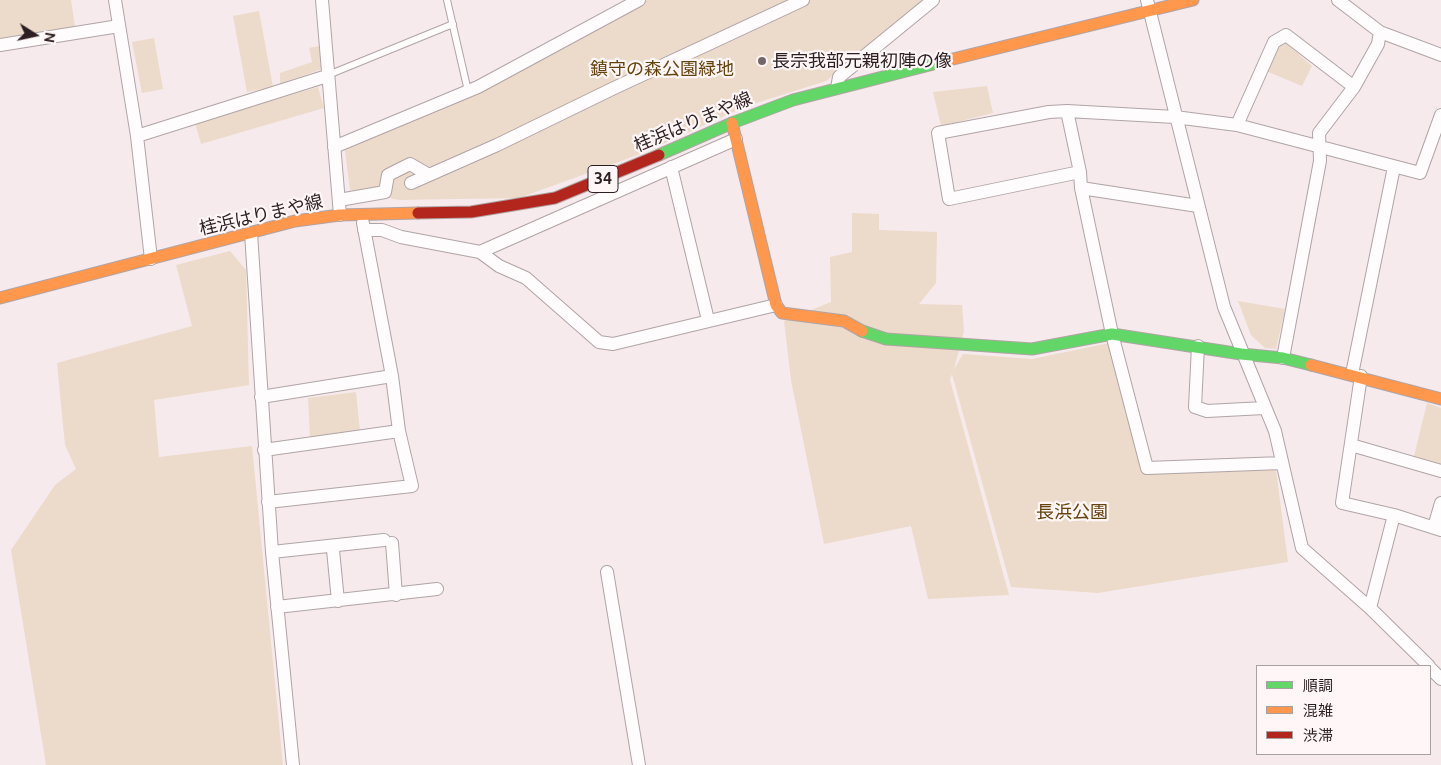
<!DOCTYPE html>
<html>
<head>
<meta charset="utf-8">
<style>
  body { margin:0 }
  #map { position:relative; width:1441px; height:765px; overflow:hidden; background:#f7eaec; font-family:Ubuntu,"Noto Sans JP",sans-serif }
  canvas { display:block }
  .legend { position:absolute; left:1256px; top:665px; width:175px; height:90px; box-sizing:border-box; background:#fef6f7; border:1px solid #aaa0a1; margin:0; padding:6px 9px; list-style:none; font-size:15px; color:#2d1f21 }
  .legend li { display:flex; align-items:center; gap:10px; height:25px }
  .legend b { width:25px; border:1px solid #aaa0a1 }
  .north { position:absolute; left:10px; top:10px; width:50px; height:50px; -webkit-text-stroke:4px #fef6f7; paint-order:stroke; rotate:100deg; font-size:14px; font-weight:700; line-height:20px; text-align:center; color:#2d1f21 }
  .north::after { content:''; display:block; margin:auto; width:18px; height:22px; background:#2d1f21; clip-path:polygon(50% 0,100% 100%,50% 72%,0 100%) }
</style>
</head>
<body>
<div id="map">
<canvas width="1441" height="765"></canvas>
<ul class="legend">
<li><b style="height:6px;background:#63d668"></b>順調</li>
<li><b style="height:6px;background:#ff974d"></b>混雑</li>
<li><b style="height:6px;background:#b3261e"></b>渋滞</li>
</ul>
<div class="north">N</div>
</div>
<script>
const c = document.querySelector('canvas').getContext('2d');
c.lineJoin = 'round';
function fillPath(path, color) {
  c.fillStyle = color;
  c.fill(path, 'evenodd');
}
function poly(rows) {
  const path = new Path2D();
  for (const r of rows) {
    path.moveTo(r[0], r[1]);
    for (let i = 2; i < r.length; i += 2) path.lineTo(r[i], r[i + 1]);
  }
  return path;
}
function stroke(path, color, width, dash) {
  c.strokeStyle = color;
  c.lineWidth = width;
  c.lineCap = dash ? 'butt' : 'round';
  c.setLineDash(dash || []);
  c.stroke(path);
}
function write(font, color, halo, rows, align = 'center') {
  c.font = font + ' Ubuntu,"Noto Sans JP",sans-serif';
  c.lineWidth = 4.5;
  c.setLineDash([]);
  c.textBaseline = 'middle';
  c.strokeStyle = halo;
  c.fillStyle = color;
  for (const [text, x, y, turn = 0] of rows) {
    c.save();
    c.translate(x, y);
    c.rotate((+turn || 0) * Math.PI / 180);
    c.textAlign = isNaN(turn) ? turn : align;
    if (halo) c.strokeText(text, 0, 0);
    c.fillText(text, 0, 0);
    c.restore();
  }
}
fillPath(poly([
  [0,0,71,0,75,27,0,38],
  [647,0,924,0,826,81,744,107,643,153,519,198,399,200,350,190,344,143,470,96],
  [259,11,273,87,247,92,233,16],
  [154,38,163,89,142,93,132,42],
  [1286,43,1312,66,1302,86,1266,71,1276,46],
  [319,46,322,69,280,84,280,73,312,62,309,48],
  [987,86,993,113,941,126,933,92],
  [318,87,324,108,201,144,195,123],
  [852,213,879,214,879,230,937,232,936,283,919,304,962,305,964,331,954,369,963,354,1032,359,1109,343,1142,474,1276,470,1288,562,1098,593,1011,587,952,374,950,380,1009,595,928,599,911,526,824,544,791,380,784,321,831,302,830,257,852,252],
  [230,251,246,270,249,385,154,400,159,457,252,446,283,765,46,765,11,550,55,485,76,469,65,445,57,363,192,326,176,265],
  [1238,301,1285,309,1276,349,1265,348,1251,335],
  [356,392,360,432,310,439,308,398],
  [1427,403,1441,408,1441,465,1414,456]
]), '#ecdaca');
const lane = poly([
  [447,0,468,91],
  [328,75,453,24]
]);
const street = poly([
  [115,0,137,136,151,259],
  [322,0,340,215],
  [1147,0,1224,307,1275,431,1302,548,1370,608,1429,666],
  [1338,0,1380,32,1441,55],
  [0,45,119,26],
  [837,88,839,77,933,0],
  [1067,111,1175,117,1237,125,1420,173,1441,115],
  [1237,125,1274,42,1286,35,1354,87],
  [137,136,327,76],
  [334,147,478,87,639,0],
  [671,167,708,320],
  [1080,172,949,199,938,133,1049,112,1067,111,1080,172,1081,188,1112,334,1147,468,1282,463],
  [411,183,497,145,612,89,803,0],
  [1081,188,1198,206],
  [339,200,385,192,388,175,410,164,429,175],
  [364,230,382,230,401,237,480,252,499,266,526,278,599,342,613,344,776,305],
  [251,233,272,552,293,765],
  [480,252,736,139],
  [1198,346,1195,407,1207,411,1264,408],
  [1283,358,1320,161,1319,133,1354,87,1378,44,1380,32],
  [1352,374,1394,167],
  [1361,376,1342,503,1394,515,1441,530],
  [261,397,392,376],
  [1351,445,1441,471],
  [264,450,399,431],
  [268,502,412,486,399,431,392,376,363,223],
  [1434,527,1441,503],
  [392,543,396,595],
  [333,550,338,601],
  [272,552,384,540],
  [607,572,639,765],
  [277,607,437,589],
  [1370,608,1394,515],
  [1430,668,1441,679]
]);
const fast = poly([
  [659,155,732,123,793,100,949,60],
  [862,331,886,339,1032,349,1112,334,1241,354,1283,358,1311,365]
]);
const slow = poly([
  [949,60,1193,0],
  [732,123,776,305,782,313,844,321,862,331],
  [0,298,295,221,340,215,418,213],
  [1311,365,1441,399]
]);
const jam = poly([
  [418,213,471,212,555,198,659,155]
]);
stroke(lane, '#b0a4a6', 8);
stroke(street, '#b0a4a6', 14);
stroke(fast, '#b0a4a6', 13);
stroke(slow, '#b0a4a6', 13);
stroke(jam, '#b0a4a6', 13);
stroke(lane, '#fefcfc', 6);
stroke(street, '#fefcfc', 12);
stroke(fast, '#63d668', 11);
stroke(slow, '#ff974d', 11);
stroke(jam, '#b3261e', 11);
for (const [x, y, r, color] of [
  [762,61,5,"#746668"]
]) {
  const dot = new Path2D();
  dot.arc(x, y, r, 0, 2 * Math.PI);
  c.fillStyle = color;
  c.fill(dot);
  stroke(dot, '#fef6f7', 2);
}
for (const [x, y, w] of [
  [603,179,30]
]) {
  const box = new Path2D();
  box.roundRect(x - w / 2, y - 13.5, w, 27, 4);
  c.fillStyle = '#fef6f7';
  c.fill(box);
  stroke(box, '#2d1f21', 1);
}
write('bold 16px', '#2d1f21', null, [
  ["34",603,179]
]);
write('18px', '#2d1f21', '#fef6f7', [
  ["長宗我部元親初陣の像",772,61]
], 'left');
write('18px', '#65430b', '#fef6f7', [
  ["鎮守の森公園緑地",662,69],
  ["長浜公園",1072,512]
]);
write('18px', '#2d1f21', '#fef6f7', [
  ["桂浜はりまや線",693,122,-23],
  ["桂浜はりまや線",261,215,-13]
]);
</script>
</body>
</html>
